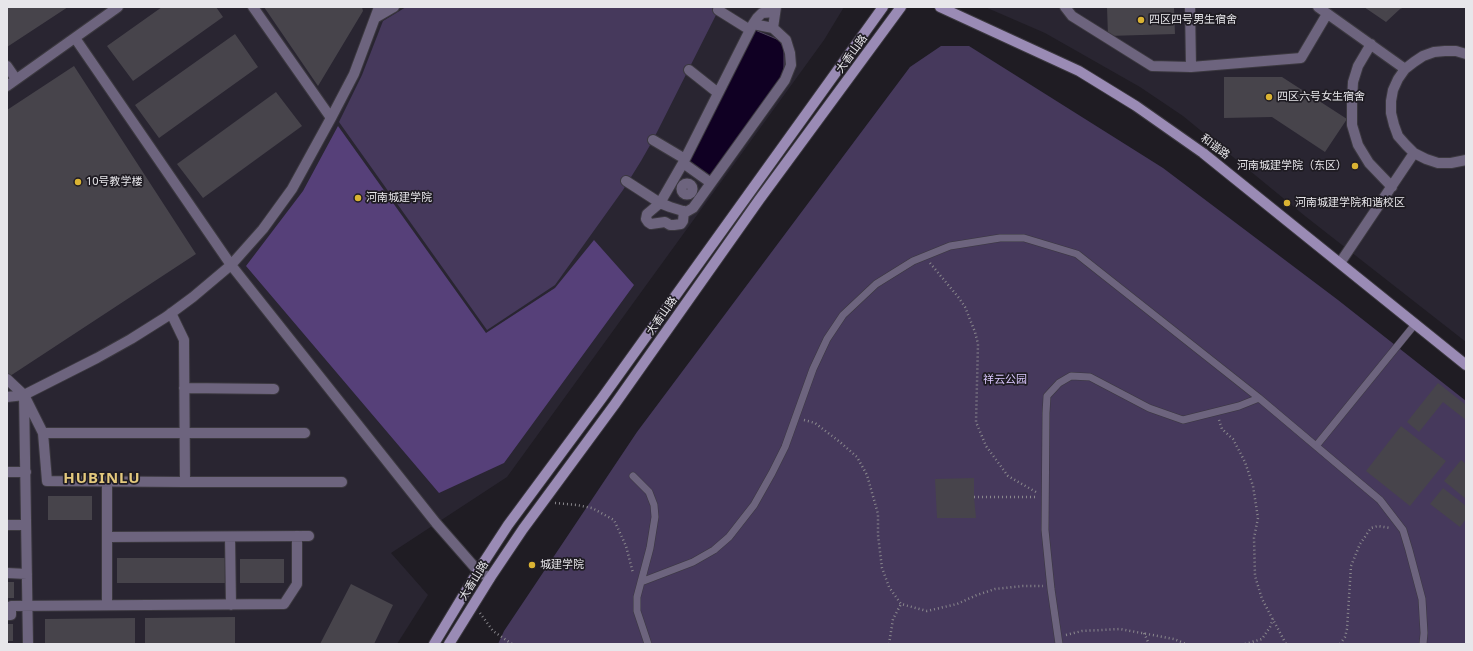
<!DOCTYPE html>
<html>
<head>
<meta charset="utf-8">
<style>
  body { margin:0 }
  #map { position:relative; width:1473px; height:651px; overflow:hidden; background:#1f1c23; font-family:"Noto Sans",sans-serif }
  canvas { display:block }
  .frame { position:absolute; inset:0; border:8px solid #e7e6ea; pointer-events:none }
</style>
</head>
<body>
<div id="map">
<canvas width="1473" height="651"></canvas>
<div class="frame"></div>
</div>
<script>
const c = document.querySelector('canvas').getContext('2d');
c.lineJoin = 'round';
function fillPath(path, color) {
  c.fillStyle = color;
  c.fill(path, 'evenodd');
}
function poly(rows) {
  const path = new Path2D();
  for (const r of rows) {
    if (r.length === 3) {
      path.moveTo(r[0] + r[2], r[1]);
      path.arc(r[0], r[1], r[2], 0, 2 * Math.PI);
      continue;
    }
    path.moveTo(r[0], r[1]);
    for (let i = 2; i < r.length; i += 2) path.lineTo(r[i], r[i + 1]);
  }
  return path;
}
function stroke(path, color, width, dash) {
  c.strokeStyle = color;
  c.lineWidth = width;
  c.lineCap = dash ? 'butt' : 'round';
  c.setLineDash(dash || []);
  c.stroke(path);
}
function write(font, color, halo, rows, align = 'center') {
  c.font = font + ' "Noto Sans","Noto Sans SC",sans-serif';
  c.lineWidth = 3.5;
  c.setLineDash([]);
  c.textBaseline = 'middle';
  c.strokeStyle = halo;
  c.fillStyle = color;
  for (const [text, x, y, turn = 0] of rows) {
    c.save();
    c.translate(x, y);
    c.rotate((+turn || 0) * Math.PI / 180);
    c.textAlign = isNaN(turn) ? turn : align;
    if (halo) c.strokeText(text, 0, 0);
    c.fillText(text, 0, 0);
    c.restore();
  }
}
fillPath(poly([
  [7,7,844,7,824,40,507,477,391,553,428,595,397,644,7,644],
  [985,7,1466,7,1466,342,1305,216,1183,116,1140,87,1045,33]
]), '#292531');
fillPath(poly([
  [406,7,720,7,653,140,641,161,623,190,555,285,487,330,339,122,362,75,383,21],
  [941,46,969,46,1163,168,1338,300,1466,401,1466,644,498,644,504,631,637,432,910,67]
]), '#46395c');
fillPath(poly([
  [338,126,486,333,555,288,594,240,634,285,504,463,439,493,246,266,303,191]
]), '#564079');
const water = poly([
  [755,30,779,40,784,48,784,71,777,84,710,177,688,163,755,30]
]);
fillPath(water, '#100023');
stroke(water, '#50455f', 1);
fillPath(poly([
  [7,7,68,7,7,47],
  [162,7,216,7,223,17,133,81,107,46],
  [264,7,362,7,363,11,318,86],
  [1107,7,1174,7,1175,34,1108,36],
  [1364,7,1405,7,1400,9,1386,22],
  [235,34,258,67,159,138,135,105],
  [74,66,196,254,7,378,7,110],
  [1224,77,1282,77,1347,119,1325,152,1272,117,1224,118],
  [276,92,302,126,203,198,177,164],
  [1438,383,1466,405,1466,420,1443,402,1419,432,1407,422],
  [1401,426,1446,461,1410,506,1366,471],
  [1461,460,1466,464,1466,499,1444,481],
  [974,478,974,497,976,518,937,518,935,479],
  [1443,488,1466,506,1466,519,1460,527,1430,504],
  [48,496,92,496,92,520,48,520],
  [117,558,228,558,228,583,117,583],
  [240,559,284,559,284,583,240,583],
  [7,582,14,582,14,598,7,598],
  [351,584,393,605,374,644,320,644],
  [235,617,235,644,145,644,145,618],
  [135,618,135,644,45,644,45,619],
  [7,624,13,624,13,641,7,641]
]), '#47444b');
const lane = poly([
  [1316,446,1416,323],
  [633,476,649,492,654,505,655,517,650,548,637,597,637,611,648,644],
  [641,582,693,562,714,550,729,537,754,505,772,473,785,447,813,369,827,339,843,315,876,284,913,261,950,246,1000,238,1024,238,1077,254,1259,398],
  [1059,644,1051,589,1045,530,1046,413,1047,396,1059,383,1071,376,1090,377,1149,408,1183,420,1239,406,1259,398,1380,500,1403,530,1409,550,1422,599,1424,633,1423,644]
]);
const street = poly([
  [253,7,331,118],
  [1065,7,1072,16,1152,66,1191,67,1190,7],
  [1318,7,1405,69],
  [718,10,750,30],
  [375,18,394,7],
  [753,24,757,18,762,13,775,12],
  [773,28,753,24,683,163,660,203,670,207,686,212,693,208,785,80,791,65,790,53,786,40,773,28,776,7],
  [75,38,231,265,436,523,478,571,490,578],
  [1371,44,1358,66,1353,82,1352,101,1352,125,1358,145,1369,163,1392,187],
  [1466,54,1456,51,1445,51,1434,52,1423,56,1414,62,1405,69,1398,79,1393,90,1391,101,1391,113,1394,125,1398,136,1406,145,1414,153,1426,159,1438,163,1451,163,1466,160],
  [7,66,16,79],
  [1191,67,1301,58,1327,14],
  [689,70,718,93],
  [7,86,118,7],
  [653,140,685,159],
  [683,163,711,183],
  [626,181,660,203,647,214,646,219,648,222,651,224,665,222,670,225,674,225,681,224,683,221,684,211],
  [687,189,5.5],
  [1340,263,1414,153],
  [7,379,24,395,28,644],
  [184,388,274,389],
  [24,395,43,433,305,433],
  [7,397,24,395,97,358,131,339,166,317,193,297,231,265,263,229,292,189,331,118,354,74,379,7],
  [43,433,47,481,185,482,184,340,171,313],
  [7,472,26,472],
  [107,482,107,605],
  [185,482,342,482],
  [7,525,26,525],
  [107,537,309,536],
  [230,537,231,605],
  [7,573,27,574],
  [7,615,11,615,11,606,284,604,297,584,297,536]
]);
const secondary = poly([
  [940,7,1079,71,1136,106,1203,153,1466,365],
  [434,644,478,571,508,525,602,398,883,7],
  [449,644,490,578,523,529,615,404,759,200,901,7]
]);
stroke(lane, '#3b383f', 8);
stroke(street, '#3b383f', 12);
stroke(secondary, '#3b383f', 12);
stroke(poly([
  [930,263,959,298,965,307,975,332,978,344,976,422,986,446,1008,476,1036,492],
  [804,420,815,423,840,442,857,457,867,475,878,514,878,535,882,568,889,587,901,604,927,611,957,604,977,595,995,589,1023,586,1043,586],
  [1219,420,1222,429,1233,439,1245,462,1253,486,1258,518,1254,538,1255,576,1262,599,1286,644],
  [974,497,1037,497],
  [555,503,577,505,592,508,614,520,626,546,633,573],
  [480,613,493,631,512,644],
  [1144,633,1149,644],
  [1066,635,1082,631,1120,629,1174,639,1186,644],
  [889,644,893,619,901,604],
  [1245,644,1262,639,1270,627,1273,619],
  [1340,644,1345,637,1347,629,1351,566,1360,544,1371,528,1378,526,1390,528]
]), '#8a888d', 2.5, [1, 3]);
stroke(lane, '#6d647e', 7);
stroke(street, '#6d647e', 10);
stroke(secondary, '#9a8bb5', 10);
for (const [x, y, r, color] of [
  [1141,20,4,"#dab333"],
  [1269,97,4,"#dab333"],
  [1355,166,4,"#dab333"],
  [78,182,4,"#dab333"],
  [358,198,4,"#dab333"],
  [1287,203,4,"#dab333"],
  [532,565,4,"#dab333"]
]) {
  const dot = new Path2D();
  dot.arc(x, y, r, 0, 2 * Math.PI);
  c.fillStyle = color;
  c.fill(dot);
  stroke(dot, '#1f1c23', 1.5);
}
write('11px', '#e7e6ea', '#1f1c23', [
  ["四区四号男生宿舍",1149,20],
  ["四区六号女生宿舍",1277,97],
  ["河南城建学院（东区）",1347,166,"right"],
  ["10号教学楼",86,182],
  ["河南城建学院",366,198],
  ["河南城建学院和谐校区",1295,203],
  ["城建学院",540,565]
], 'left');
write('11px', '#e7e6ea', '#1f1c23', [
  ["大香山路",852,54,-54],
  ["和谐路",1215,147,37],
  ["大香山路",662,316,-55],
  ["大香山路",474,581,-58]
]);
write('11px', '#dac8fd', '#1f1c23', [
  ["祥云公园",1005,380]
]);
c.letterSpacing = '1px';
write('bold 15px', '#e4c97d', '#1f1c23', [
  ["HUBINLU",102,479]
]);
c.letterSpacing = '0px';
</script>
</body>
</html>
